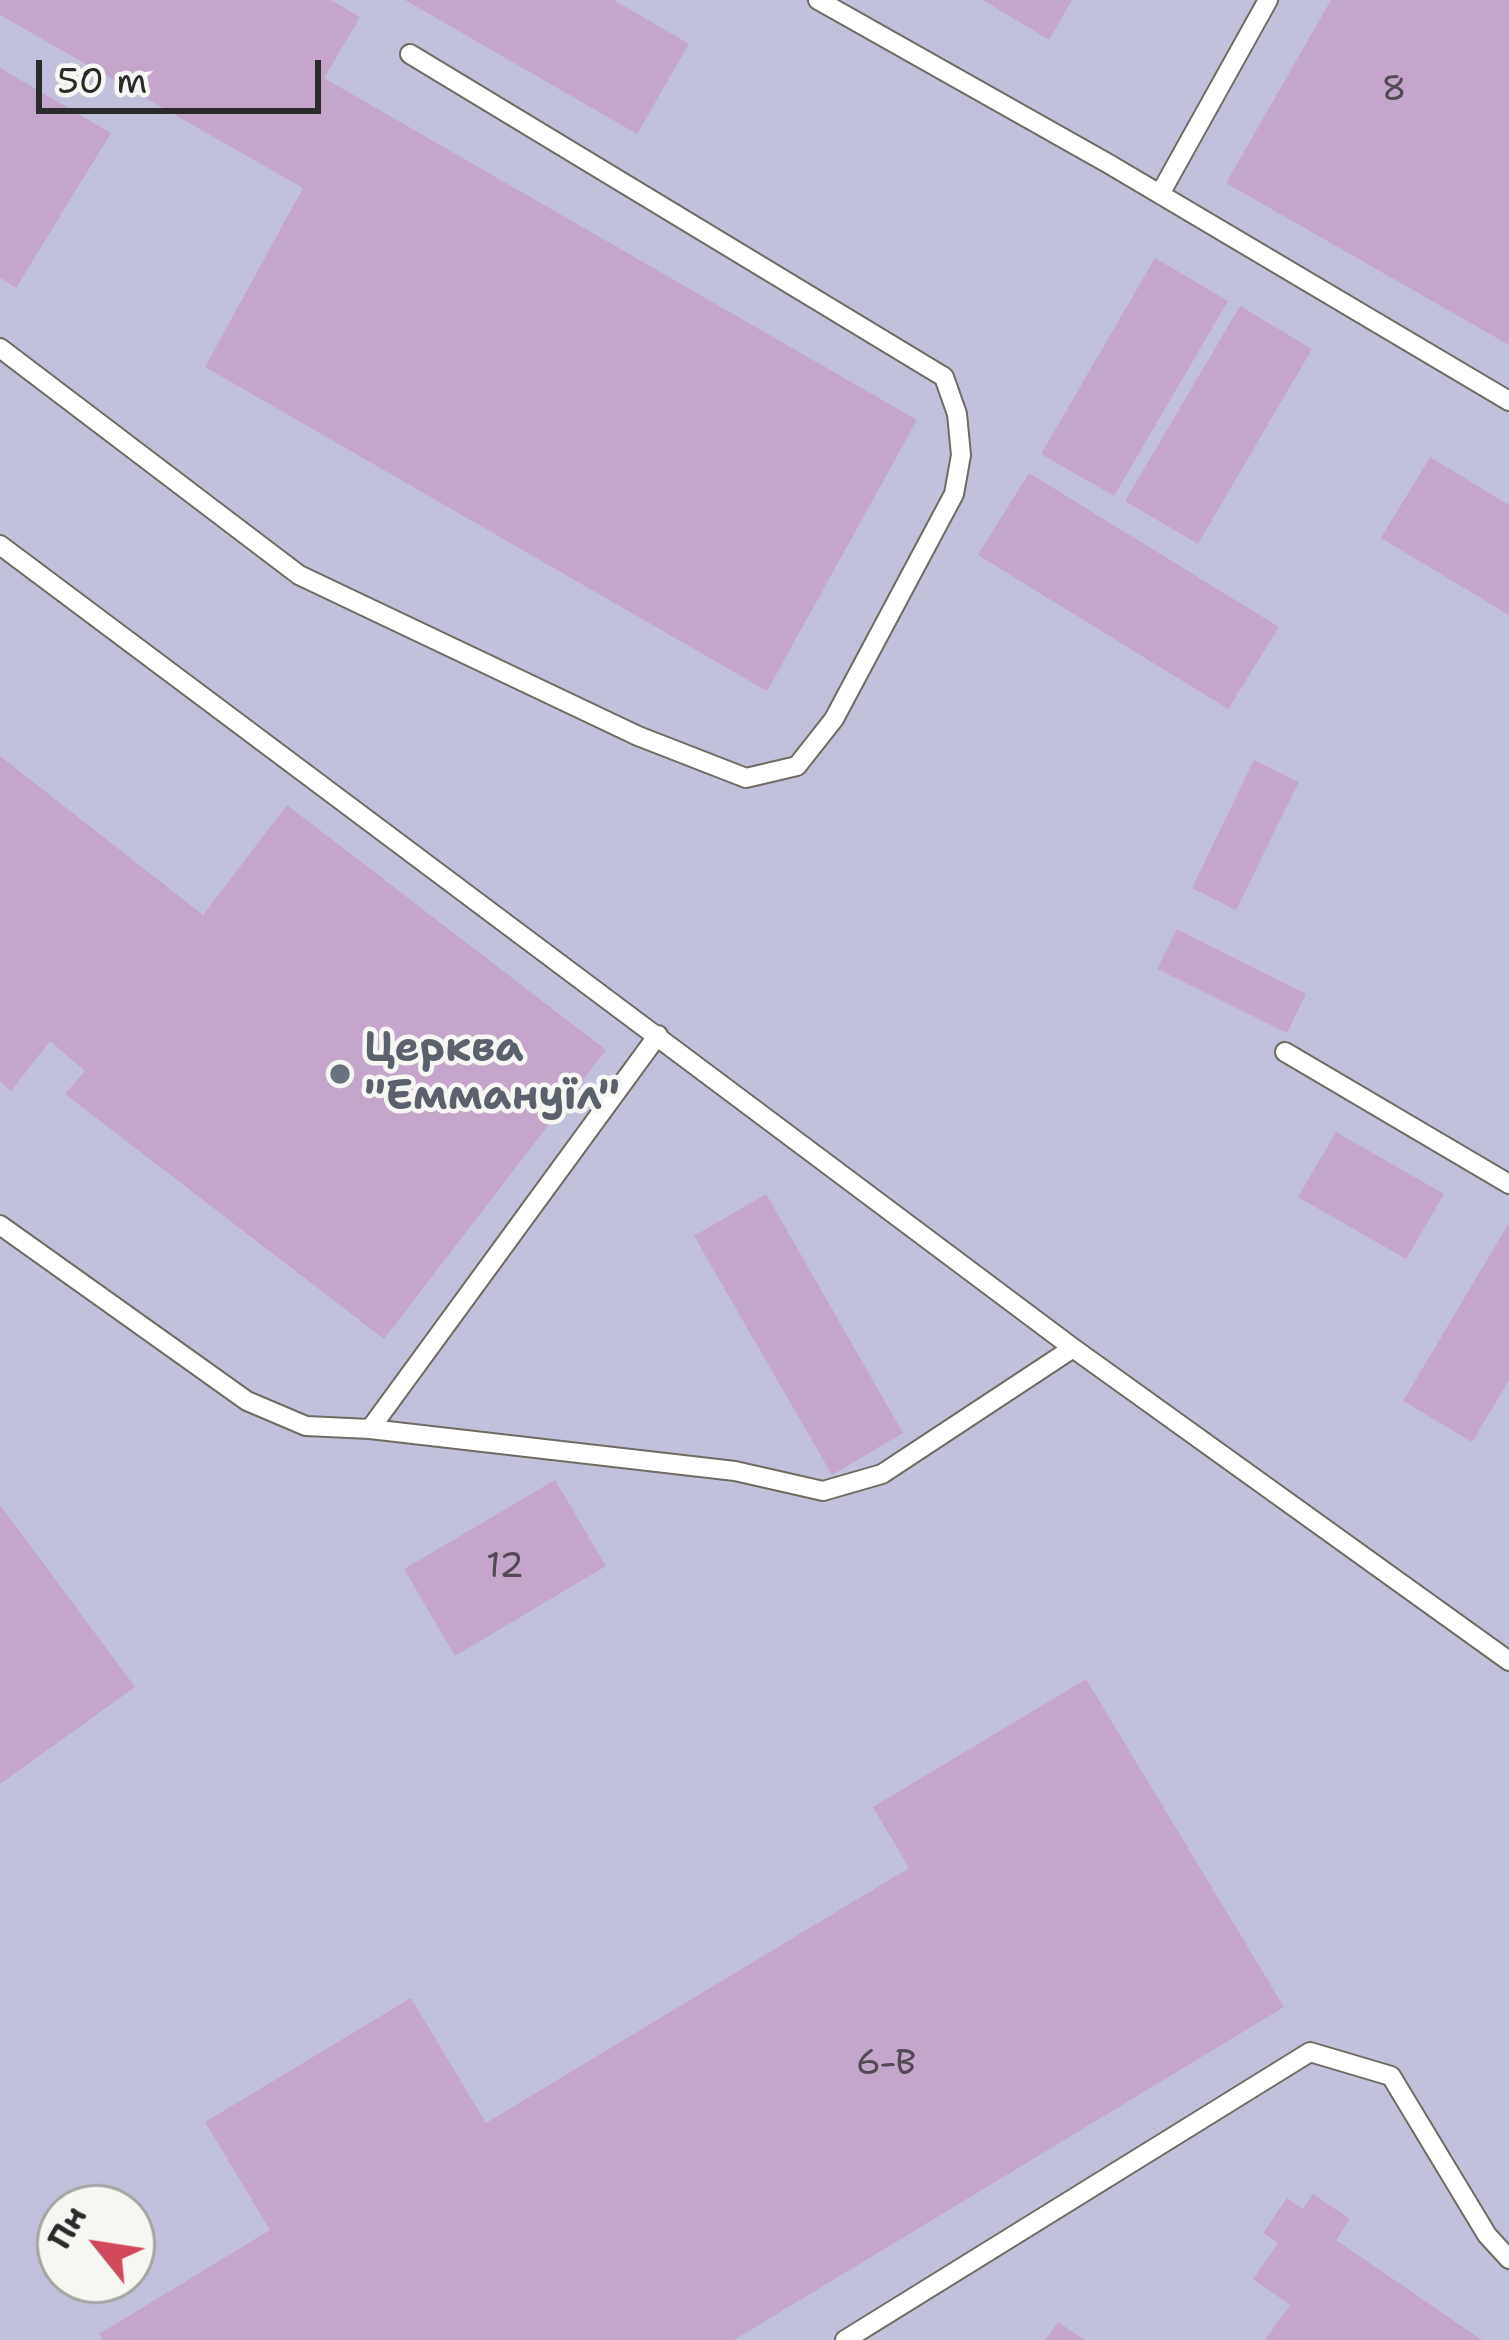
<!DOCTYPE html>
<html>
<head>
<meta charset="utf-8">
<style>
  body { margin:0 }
  #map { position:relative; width:1509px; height:2340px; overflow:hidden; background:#efe2c6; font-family:"Shantell Sans",sans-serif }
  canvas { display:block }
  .north { position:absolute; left:36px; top:2184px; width:120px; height:120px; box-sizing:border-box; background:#f6f6f2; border:3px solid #a5a5a2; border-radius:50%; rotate:300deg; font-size:33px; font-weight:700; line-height:48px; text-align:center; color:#2b2b2b }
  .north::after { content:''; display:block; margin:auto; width:42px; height:54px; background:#d1495b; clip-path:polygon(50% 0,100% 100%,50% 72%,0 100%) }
  .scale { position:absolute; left:36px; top:60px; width:285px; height:54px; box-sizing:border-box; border:6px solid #2b2b2b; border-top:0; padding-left:15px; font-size:36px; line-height:42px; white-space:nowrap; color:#2b2b2b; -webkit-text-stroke:9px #f6f6f2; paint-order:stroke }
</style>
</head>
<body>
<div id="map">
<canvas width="1509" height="2340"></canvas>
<div class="north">Пн</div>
<div class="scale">50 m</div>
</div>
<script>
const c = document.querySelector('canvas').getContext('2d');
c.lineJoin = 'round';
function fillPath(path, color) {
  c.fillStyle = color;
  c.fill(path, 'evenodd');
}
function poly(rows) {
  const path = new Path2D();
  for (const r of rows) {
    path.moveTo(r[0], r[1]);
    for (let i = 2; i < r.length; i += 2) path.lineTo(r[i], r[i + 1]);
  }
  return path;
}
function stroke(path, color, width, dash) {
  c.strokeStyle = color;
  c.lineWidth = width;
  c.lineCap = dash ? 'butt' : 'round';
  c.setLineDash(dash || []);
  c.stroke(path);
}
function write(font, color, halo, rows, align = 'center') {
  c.font = font + ' "Shantell Sans",sans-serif';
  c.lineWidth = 9;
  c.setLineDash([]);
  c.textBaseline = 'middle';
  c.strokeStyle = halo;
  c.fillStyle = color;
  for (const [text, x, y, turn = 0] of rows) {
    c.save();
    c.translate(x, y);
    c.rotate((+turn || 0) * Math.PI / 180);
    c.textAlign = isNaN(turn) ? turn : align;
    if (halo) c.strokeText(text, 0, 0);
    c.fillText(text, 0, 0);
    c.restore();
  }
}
fillPath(poly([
  [0,0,1509,0,1509,2340,0,2340],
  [60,2208,132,2208,132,2280,60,2280]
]), '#c2c1dc');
fillPath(poly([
  [0,0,331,0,360,17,324,78,917,420,767,691,205,367,303,188,0,15],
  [405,0,614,0,689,44,637,134],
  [983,0,1072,0,1049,40],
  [1331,0,1509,0,1509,345,1226,183],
  [0,68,111,133,16,288,0,278],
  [1155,258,1228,301,1114,496,1041,454],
  [1240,306,1312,349,1198,544,1125,501],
  [1430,457,1509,505,1509,615,1381,538],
  [1029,473,1279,627,1228,709,978,555],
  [0,756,203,915,287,805,606,1050,384,1339,65,1094,85,1071,50,1041,11,1091,0,1082],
  [1254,760,1299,782,1236,910,1192,888],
  [1177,929,1306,994,1287,1033,1157,969],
  [1336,1132,1444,1194,1406,1259,1298,1197],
  [766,1194,903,1433,832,1475,694,1236],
  [1509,1223,1509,1380,1472,1442,1403,1401],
  [555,1480,606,1566,455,1656,404,1569],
  [0,1505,135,1687,0,1784],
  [1086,1679,1284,2007,734,2340,103,2340,99,2334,270,2230,205,2122,411,1998,486,2123,909,1868,873,1807],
  [1313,2194,1350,2219,1336,2240,1482,2340,1265,2340,1290,2305,1253,2279,1278,2243,1263,2233,1287,2198,1303,2209],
  [1058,2322,1084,2340,1045,2340]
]), '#c5a6cb');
const service = poly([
  [818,0,1109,164,1509,401],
  [1160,194,1268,0],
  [0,348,299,575,638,736,746,778,797,766,834,719,954,494,961,455,957,414,944,377,410,54],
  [0,545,1073,1348,1509,1661],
  [1285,1052,1509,1184],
  [0,1225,247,1401,306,1426,370,1429,735,1471,823,1491,882,1474,1073,1348],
  [370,1429,658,1035],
  [845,2340,1310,2052,1391,2076,1487,2235,1509,2259]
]);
stroke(service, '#706b61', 22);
stroke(service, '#fff', 18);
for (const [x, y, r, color] of [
  [340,1074,12,"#6b7280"]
]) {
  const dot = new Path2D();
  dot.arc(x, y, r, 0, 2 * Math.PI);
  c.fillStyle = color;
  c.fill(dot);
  stroke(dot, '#f6f6f2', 4.5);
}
write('36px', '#524a53', null, [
  ["8",1394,91],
  ["12",505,1568],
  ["6-В",886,2065]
]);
write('bold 42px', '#5b616d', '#f6f6f2', [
  ["Церква",364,1050],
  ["\"Еммануїл\"",364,1098]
], 'left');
</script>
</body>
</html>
